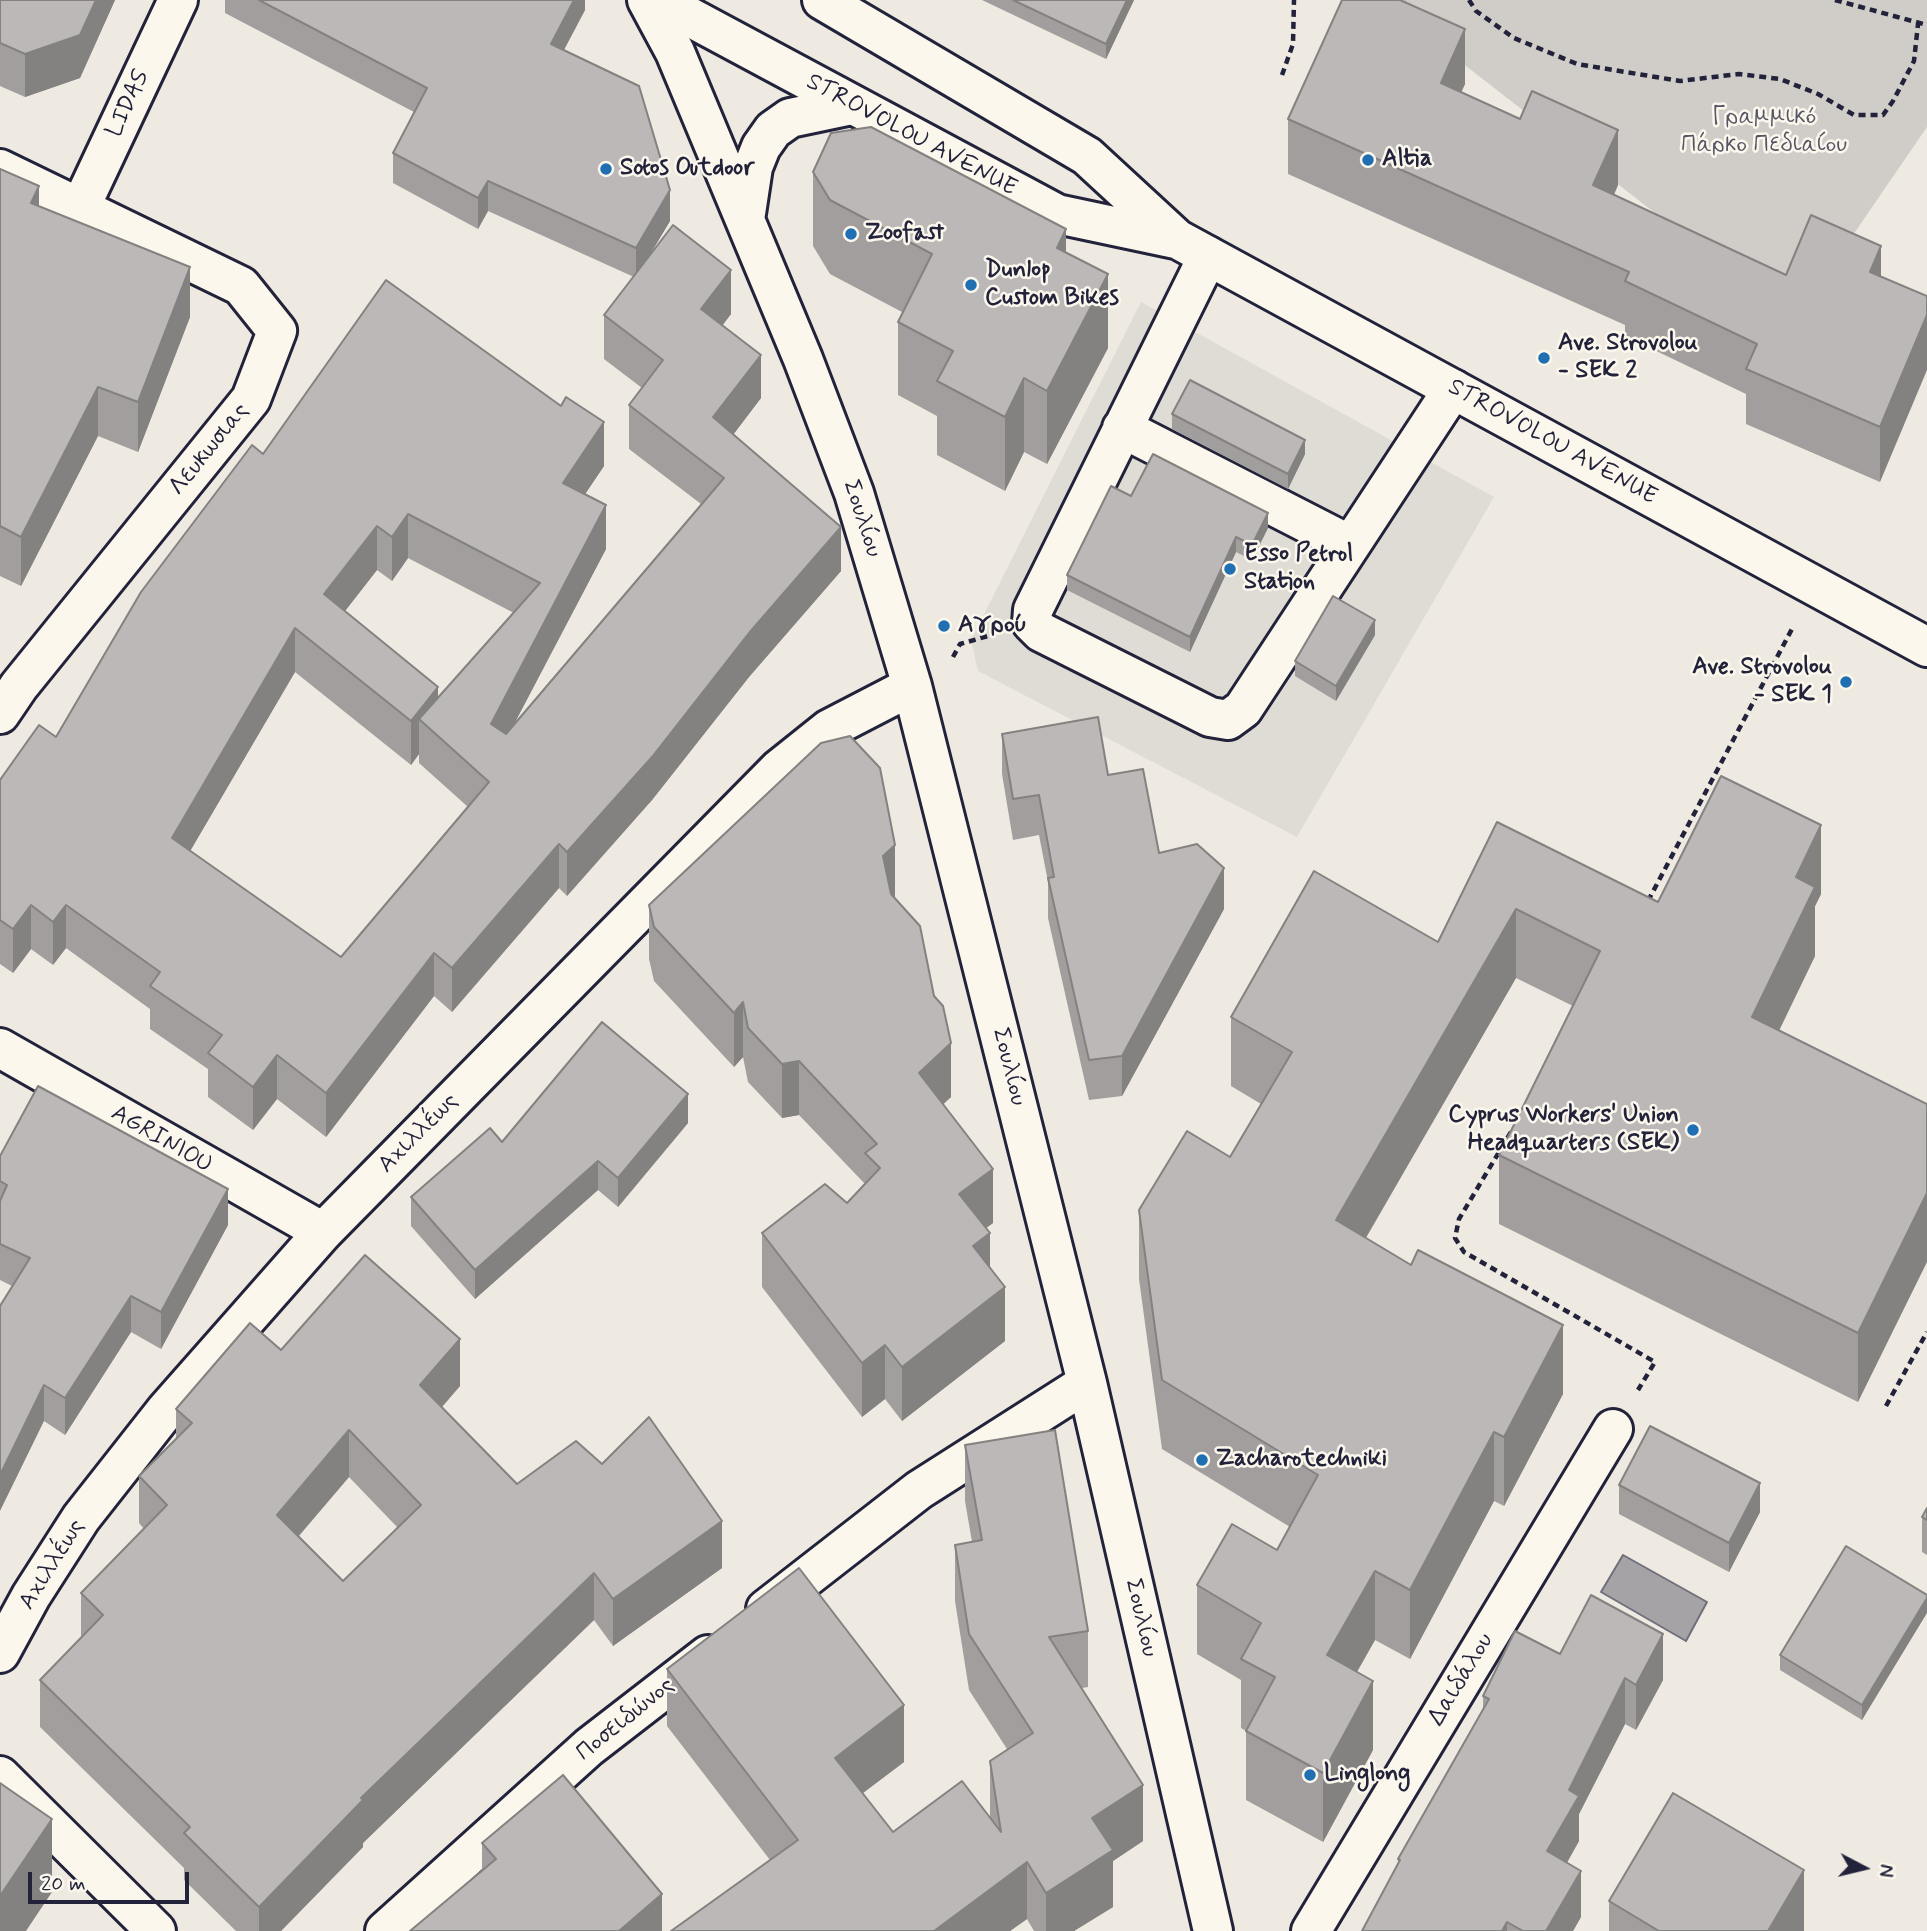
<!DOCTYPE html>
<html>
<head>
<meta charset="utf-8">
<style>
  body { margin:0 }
  #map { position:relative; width:1927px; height:1931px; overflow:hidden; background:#eeeae2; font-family:Mynerve,sans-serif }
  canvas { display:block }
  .north { position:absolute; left:1829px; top:1833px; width:70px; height:70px; -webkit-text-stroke:5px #fbf7ec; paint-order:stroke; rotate:97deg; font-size:19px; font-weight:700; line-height:28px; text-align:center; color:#22223b }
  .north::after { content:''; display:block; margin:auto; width:24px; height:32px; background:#22223b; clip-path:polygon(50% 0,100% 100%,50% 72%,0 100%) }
  .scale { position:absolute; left:28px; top:1872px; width:161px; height:32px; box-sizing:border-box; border:4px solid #22223b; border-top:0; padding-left:9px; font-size:21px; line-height:24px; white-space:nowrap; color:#22223b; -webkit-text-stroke:5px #fbf7ec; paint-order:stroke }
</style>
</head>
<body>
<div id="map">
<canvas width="1927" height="1931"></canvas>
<div class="north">N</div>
<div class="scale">20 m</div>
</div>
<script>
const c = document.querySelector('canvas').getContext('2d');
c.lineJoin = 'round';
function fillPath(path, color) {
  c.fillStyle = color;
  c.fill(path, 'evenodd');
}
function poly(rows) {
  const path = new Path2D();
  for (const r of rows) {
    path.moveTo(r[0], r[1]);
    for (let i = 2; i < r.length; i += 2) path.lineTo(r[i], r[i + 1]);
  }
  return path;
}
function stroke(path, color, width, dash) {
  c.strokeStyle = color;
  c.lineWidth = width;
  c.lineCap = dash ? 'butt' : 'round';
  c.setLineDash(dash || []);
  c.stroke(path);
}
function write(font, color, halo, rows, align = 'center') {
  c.font = font + ' Mynerve,sans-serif';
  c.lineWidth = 5;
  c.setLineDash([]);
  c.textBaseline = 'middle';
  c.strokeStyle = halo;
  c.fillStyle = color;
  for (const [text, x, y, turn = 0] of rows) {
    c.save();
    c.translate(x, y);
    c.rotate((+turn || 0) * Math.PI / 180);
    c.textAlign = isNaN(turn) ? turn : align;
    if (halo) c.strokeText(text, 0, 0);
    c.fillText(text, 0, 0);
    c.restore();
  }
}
fillPath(poly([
  [1141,302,1494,497,1297,837,978,671,971,640]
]), '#dfdbd5');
fillPath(poly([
  [1381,0,1927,0,1927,127,1794,321]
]), '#d0cdc9');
const water = poly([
  [1623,1555,1707,1602,1686,1641,1601,1592,1623,1555]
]);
fillPath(water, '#a6a3a7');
stroke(water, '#716f7c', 2);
const minor = poly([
  [647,0,675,52,803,359,854,493,912,686,1087,1383,1213,1931],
  [0,169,241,286,277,331,251,399,19,686,0,714],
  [80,208,178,0],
  [745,220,753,167,761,147,773,130,790,118,852,105],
  [1208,256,1033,610,1032,623,1041,632,1210,717,1228,720,1243,709,1453,389],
  [1122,428,1350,545],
  [0,1048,323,1232],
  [766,1609,919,1490,1087,1383],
  [0,1653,31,1596,81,1518,166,1410,323,1232,779,769,829,729,912,686],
  [0,1776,156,1931],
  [385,1931,589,1747,708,1655],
  [1311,1931,1613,1429]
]);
const major = poly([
  [658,0,1057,214,1175,239],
  [822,0,1087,156,1177,239,1927,647]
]);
stroke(minor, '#22223b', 44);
stroke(major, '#22223b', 44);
stroke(poly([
  [1469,0,1476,11,1514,38,1577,64,1680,81,1739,74,1780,79,1818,94,1854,115,1883,115,1893,101,1914,61,1918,24],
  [1835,0,1927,25],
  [1282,75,1293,44,1294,0],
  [953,657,960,644,988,636],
  [1648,901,1793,627],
  [1511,1132,1459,1219,1455,1238,1464,1252,1655,1362,1638,1390],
  [1886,1406,1927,1332]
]), '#22223b', 4.5, [7, 5]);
stroke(minor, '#fbf7ec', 38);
stroke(major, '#fbf7ec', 38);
fillPath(poly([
  [0,0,115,0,80,78,25,97,0,86],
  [225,0,585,0,585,10,564,50,670,221,648,258,731,314,722,326,761,398,733,435,841,571,749,677,652,800,567,896,559,888,452,1012,434,996,326,1137,277,1099,253,1130,208,1097,208,1069,150,1029,150,1009,66,948,53,965,31,949,13,973,0,964,0,780,56,737,263,454,604,466,585,494,606,549,513,726,701,504,629,449,629,405,642,388,604,359,604,315,634,277,488,211,478,229,393,183,393,153,414,112,225,13],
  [408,558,514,613,438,697,345,611,377,570,392,581],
  [295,672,411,765,419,754,419,763,468,807,341,957,190,851],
  [982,0,1134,0,1106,59],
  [1406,0,1406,2,1465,84,1461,92,1618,185,1614,195,1786,275,1881,246,1880,482,1746,424,1746,394,1625,336,1625,325,1288,174,1288,119],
  [0,169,39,206,190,317,138,452,98,436,21,586,0,576],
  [813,172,1066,253,1108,348,1047,464,1024,452,1005,491,937,455,937,416,898,395,898,322,902,312,830,274,813,246],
  [1172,414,1305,454,1288,489,1172,429],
  [1131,496,1268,528,1252,560,1236,552,1190,652,1067,590,1067,575],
  [1375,635,1336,701,1295,676,1295,661],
  [1002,734,1108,775,1159,853,1224,909,1122,1096,1089,1100,1048,918,1048,882,1039,835,1013,840,1002,774],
  [1497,822,1658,902,1821,894,1815,906,1815,956,1779,1031,1927,1104,1858,1402,1499,1224,1499,1155,1573,1006,1516,978,1366,1238,1563,1394,1504,1506,1494,1501,1410,1659,1375,1640,1357,1672,1373,1750,1323,1842,1246,1800,1246,1731,1241,1728,1241,1680,1197,1654,1197,1585,1277,1550,1290,1527,1162,1449,1139,1279,1139,1210,1230,1157,1261,1104,1231,1086,1231,1017,1438,942],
  [895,899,951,1097,943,1104,993,1223,986,1228,990,1268,1005,1341,902,1421,885,1399,862,1417,762,1287,762,1233,847,1203,865,1184,799,1115,782,1118,748,1082,743,1057,734,1067,654,981,649,959,649,905],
  [688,1123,618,1207,598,1190,475,1299,411,1226,411,1197],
  [0,1156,228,1225,161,1349,131,1332,65,1435,44,1421,12,1286,0,1280],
  [281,1350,460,1386,442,1407,517,1484,722,1568,613,1646,594,1620,363,1843,363,1847,281,1931,236,1931,184,1880,184,1868,40,1727,40,1680,81,1637,81,1593,144,1529,139,1523,139,1476,176,1439,176,1409],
  [349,1477,398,1528,343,1581,299,1536],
  [965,1445,1088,1631,1088,1687,1082,1688,1143,1841,1113,1861,1113,1907,1074,1931,1034,1931,1027,1919,1010,1931,671,1931,770,1860,667,1726,667,1669,904,1762,863,1793,893,1832,990,1817,990,1761,1007,1749,969,1690,955,1601,955,1545,972,1542,965,1501],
  [1619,1485,1760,1512,1729,1572,1619,1514],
  [1927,1508,1927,1555,1922,1552,1922,1517],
  [1927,1595,1862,1720,1780,1670,1780,1655],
  [1560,1654,1663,1680,1636,1730,1625,1724,1579,1814,1579,1841,1567,1863,1581,1917,1573,1931,1362,1931,1398,1865,1398,1859,1483,1711,1483,1696],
  [482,1843,662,1931,482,1870],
  [1609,1901,1804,1931,1609,1931]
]), '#a29e9e');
fillPath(poly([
  [96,0,115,0,80,78,25,97,25,54],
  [574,0,585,0,585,10,551,74,551,44],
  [1127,0,1134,0,1106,59,1106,44],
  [1465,29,1465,84,1441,138,1441,83],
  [1618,130,1618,185,1593,240,1593,185],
  [488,181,488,211,478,229,478,198],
  [39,186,39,236,31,203],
  [670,190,670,221,636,278,636,248],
  [1066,229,1066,302,1057,248],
  [1881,246,1881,301,1870,272],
  [190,267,190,317,138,452,138,402],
  [731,270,731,314,701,353,701,309],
  [1108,274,1108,348,1047,464,1047,391],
  [1927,315,1927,370,1880,482,1880,427],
  [761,355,761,398,713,461,713,417],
  [1024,378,1024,452,1005,491,1005,417],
  [98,387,98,436,21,586,21,537],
  [604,422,604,466,563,527,563,483],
  [1305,440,1305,454,1288,489,1288,474],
  [606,505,606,549,491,768,491,724],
  [1268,513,1268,528,1252,560,1252,545],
  [408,514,408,558,392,581,392,537],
  [377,526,377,570,324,638,324,594],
  [841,527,841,571,749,677,652,800,567,896,567,852,749,633],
  [1236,537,1236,552,1190,652,1190,637],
  [1375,620,1375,635,1336,701,1336,686],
  [295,628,295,672,172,882,172,838],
  [438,687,438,730,419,719,419,754,411,765,411,721],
  [1821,825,1821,894,1815,906,1815,956,1752,1086,1752,1017,1796,877],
  [559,844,559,888,452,1012,452,968],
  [895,845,895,899,883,911,883,856],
  [1224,868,1224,909,1122,1096,1122,1056],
  [31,905,31,949,13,973,13,929],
  [66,905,66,948,53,965,53,922],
  [1516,909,1516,978,1336,1289,1336,1220],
  [434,953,434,996,326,1137,326,1093],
  [743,1002,743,1057,734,1067,734,1013],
  [951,1043,951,1097,919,1127,919,1073],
  [277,1055,277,1099,253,1130,253,1087],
  [799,1061,799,1115,782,1118,782,1064],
  [688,1094,688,1123,618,1207,618,1178],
  [598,1161,598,1190,475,1299,475,1270],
  [993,1169,993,1223,959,1248,959,1194],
  [228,1189,228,1225,161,1349,161,1312],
  [1927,1193,1927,1262,1858,1402,1858,1333],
  [990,1233,990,1288,973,1246],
  [1005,1287,1005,1341,902,1421,902,1367],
  [131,1296,131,1332,65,1435,65,1398],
  [1563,1325,1563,1394,1504,1506,1504,1437],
  [460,1339,460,1386,420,1432,420,1385],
  [885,1345,885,1399,862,1417,862,1363],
  [44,1385,44,1421,0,1511,0,1475],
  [349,1430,349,1477,277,1561,277,1515],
  [1494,1432,1494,1501,1410,1659,1410,1590],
  [1760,1483,1760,1512,1729,1572,1729,1543],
  [722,1521,722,1568,613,1646,613,1599],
  [1375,1571,1375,1640,1327,1724,1327,1655],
  [594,1573,594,1620,363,1843,363,1847,281,1931,259,1931,259,1907,361,1798],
  [1927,1598,1927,1613,1862,1720,1862,1705],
  [1663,1634,1663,1680,1636,1730,1636,1685],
  [1625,1678,1625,1724,1579,1814,1579,1841,1547,1897,1547,1851,1569,1790],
  [1373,1681,1373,1750,1323,1842,1323,1773],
  [904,1705,904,1762,835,1814,835,1758],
  [1143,1785,1143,1841,1113,1861,1113,1907,1074,1931,1046,1931,1046,1893,1092,1818],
  [52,1819,52,1892,26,1931,0,1931,0,1896],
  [1027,1862,1027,1919,1010,1931,934,1931],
  [1804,1870,1804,1931,1768,1931],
  [1581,1871,1581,1917,1573,1931,1546,1931],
  [662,1894,662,1931,619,1931],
  [1507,1922,1507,1931,1502,1931]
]), '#848181');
const building = poly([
  [0,0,96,0,80,35,25,54,0,43,0,0],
  [259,0,574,0,551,44,639,86,670,190,636,248,488,181,478,198,393,153,427,88,259,0],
  [1013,0,1127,0,1106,44,1013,0],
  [1342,0,1400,0,1465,29,1441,83,1520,119,1532,91,1618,130,1593,185,1786,275,1811,215,1881,246,1870,272,1927,296,1927,315,1880,427,1746,369,1757,344,1625,281,1629,272,1288,119,1342,0],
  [871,127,1066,229,1057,248,1108,274,1047,391,1024,378,1005,417,937,381,953,351,898,322,932,254,830,200,813,172,831,133,871,127],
  [0,169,39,186,31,203,190,267,138,402,98,387,21,537,0,526,0,169],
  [673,225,731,270,701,309,761,355,713,417,841,527,749,633,652,757,567,852,559,844,452,968,434,953,326,1093,277,1055,253,1087,208,1053,222,1035,150,986,160,972,66,905,53,922,31,905,13,929,0,920,0,780,39,725,56,737,141,592,252,445,263,454,386,280,561,406,566,397,604,422,563,483,606,505,491,724,506,734,724,478,629,405,663,360,604,315,673,225],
  [408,514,540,583,419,719,489,782,341,957,172,838,295,628,411,721,438,687,324,594,377,526,392,537,408,514],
  [1190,380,1305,440,1288,474,1172,414,1190,380],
  [1153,454,1268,513,1252,545,1236,537,1190,637,1067,575,1111,486,1131,496,1153,454],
  [1333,596,1375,620,1336,686,1295,661,1333,596],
  [1098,717,1108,775,1143,769,1159,853,1197,844,1224,868,1122,1056,1089,1060,1048,878,1054,877,1039,795,1013,799,1002,734,1098,717],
  [850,736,880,768,895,845,883,856,891,894,920,926,934,996,943,1006,951,1043,919,1073,993,1169,959,1194,990,1233,973,1246,1005,1287,902,1367,885,1345,862,1363,762,1233,825,1184,847,1203,880,1168,865,1153,877,1144,799,1061,782,1064,748,1028,743,1002,734,1013,654,927,649,905,821,743,850,736],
  [1721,776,1821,825,1796,877,1815,887,1752,1017,1927,1104,1927,1193,1858,1333,1499,1155,1600,951,1516,909,1336,1220,1411,1265,1418,1250,1563,1325,1504,1437,1494,1432,1410,1590,1375,1571,1327,1655,1373,1681,1323,1773,1246,1731,1275,1677,1241,1659,1261,1623,1197,1585,1232,1524,1277,1550,1318,1475,1162,1380,1139,1210,1187,1131,1230,1157,1292,1052,1231,1017,1314,871,1438,942,1497,822,1658,902,1721,776],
  [602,1022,688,1094,618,1178,598,1161,475,1270,411,1197,490,1128,502,1142,602,1022],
  [38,1086,228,1189,161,1312,131,1296,65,1398,44,1385,0,1475,0,1306,30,1258,0,1244,0,1201,7,1185,0,1181,0,1156,38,1086],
  [365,1255,460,1339,420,1385,517,1484,576,1441,602,1464,649,1417,722,1521,613,1599,594,1573,361,1798,363,1800,259,1907,184,1833,190,1827,40,1680,103,1615,81,1593,167,1505,139,1476,192,1423,176,1409,250,1323,281,1350,365,1255],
  [349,1430,421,1505,343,1581,277,1515,349,1430],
  [1650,1426,1760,1483,1729,1543,1619,1485,1650,1426],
  [1055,1430,1088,1631,1049,1637,1143,1785,1092,1818,1113,1850,1046,1893,1027,1862,934,1931,671,1931,798,1840,667,1669,799,1568,904,1705,835,1758,893,1832,962,1781,1001,1832,990,1761,1033,1733,969,1634,955,1545,982,1540,965,1445,1055,1430],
  [1927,1508,1927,1520,1922,1517,1927,1508],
  [1846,1546,1927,1595,1927,1598,1862,1705,1780,1655,1846,1546],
  [1591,1595,1663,1634,1636,1685,1625,1678,1569,1790,1579,1796,1547,1851,1581,1871,1546,1931,1523,1931,1507,1922,1502,1931,1362,1931,1400,1860,1398,1859,1489,1699,1483,1696,1515,1631,1560,1654,1591,1595],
  [563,1775,662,1894,619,1931,410,1931,496,1859,482,1843,563,1775],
  [0,1783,52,1819,0,1896,0,1783],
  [1673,1793,1804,1870,1768,1931,1659,1931,1609,1901,1673,1793]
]);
fillPath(building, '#bcb8b8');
stroke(building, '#848181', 2);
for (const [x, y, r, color] of [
  [1368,160,7,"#1f6fb2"],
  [606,169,7,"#1f6fb2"],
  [851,234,7,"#1f6fb2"],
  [971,285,7,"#1f6fb2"],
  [1544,358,7,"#1f6fb2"],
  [1230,569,7,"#1f6fb2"],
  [944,626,7,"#1f6fb2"],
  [1846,682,7,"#1f6fb2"],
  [1693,1130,7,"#1f6fb2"],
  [1202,1460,7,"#1f6fb2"],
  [1310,1775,7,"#1f6fb2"]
]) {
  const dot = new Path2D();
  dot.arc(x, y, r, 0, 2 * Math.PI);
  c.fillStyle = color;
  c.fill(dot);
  stroke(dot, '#fbf7ec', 2.5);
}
write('24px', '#22223b', '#fbf7ec', [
  ["LIDAS",129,104,-65],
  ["STROVOLOU AVENUE",911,136,28],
  ["STROVOLOU AVENUE",1552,443,29],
  ["Λευκωσιας",210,450,-51],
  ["Σουλίου",861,519,72],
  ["Σουλίου",1008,1067,76],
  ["Αχιλλέως",419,1134,-45],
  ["AGRINIOU",161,1140,30],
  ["Αχιλλέως",53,1565,-58],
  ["Σουλίου",1140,1618,77],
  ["Δαιδάλου",1462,1680,-59],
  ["Ποσειδώνος",626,1720,-39]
]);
write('24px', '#565566', '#fbf7ec', [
  ["Γραμμικό",1764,118],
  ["Πάρκο Πεδιαίου",1764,146]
]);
write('bold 24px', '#22223b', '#fbf7ec', [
  ["Altia",1382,160],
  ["Sotos Outdoor",620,169],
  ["Zoofast",865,234],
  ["Dunlop",985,271],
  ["Custom Bikes",985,299],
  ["Ave. Strovolou",1558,344],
  ["- SEK 2",1558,372],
  ["Esso Petrol",1244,555],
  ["Station",1244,583],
  ["Αγρού",958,626],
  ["Ave. Strovolou",1832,668,"right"],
  ["- SEK 1",1832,696,"right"],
  ["Cyprus Workers' Union",1679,1116,"right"],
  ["Headquarters (SEK)",1679,1144,"right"],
  ["Zacharotechniki",1216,1460],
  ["Linglong",1324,1775]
], 'left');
</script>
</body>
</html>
